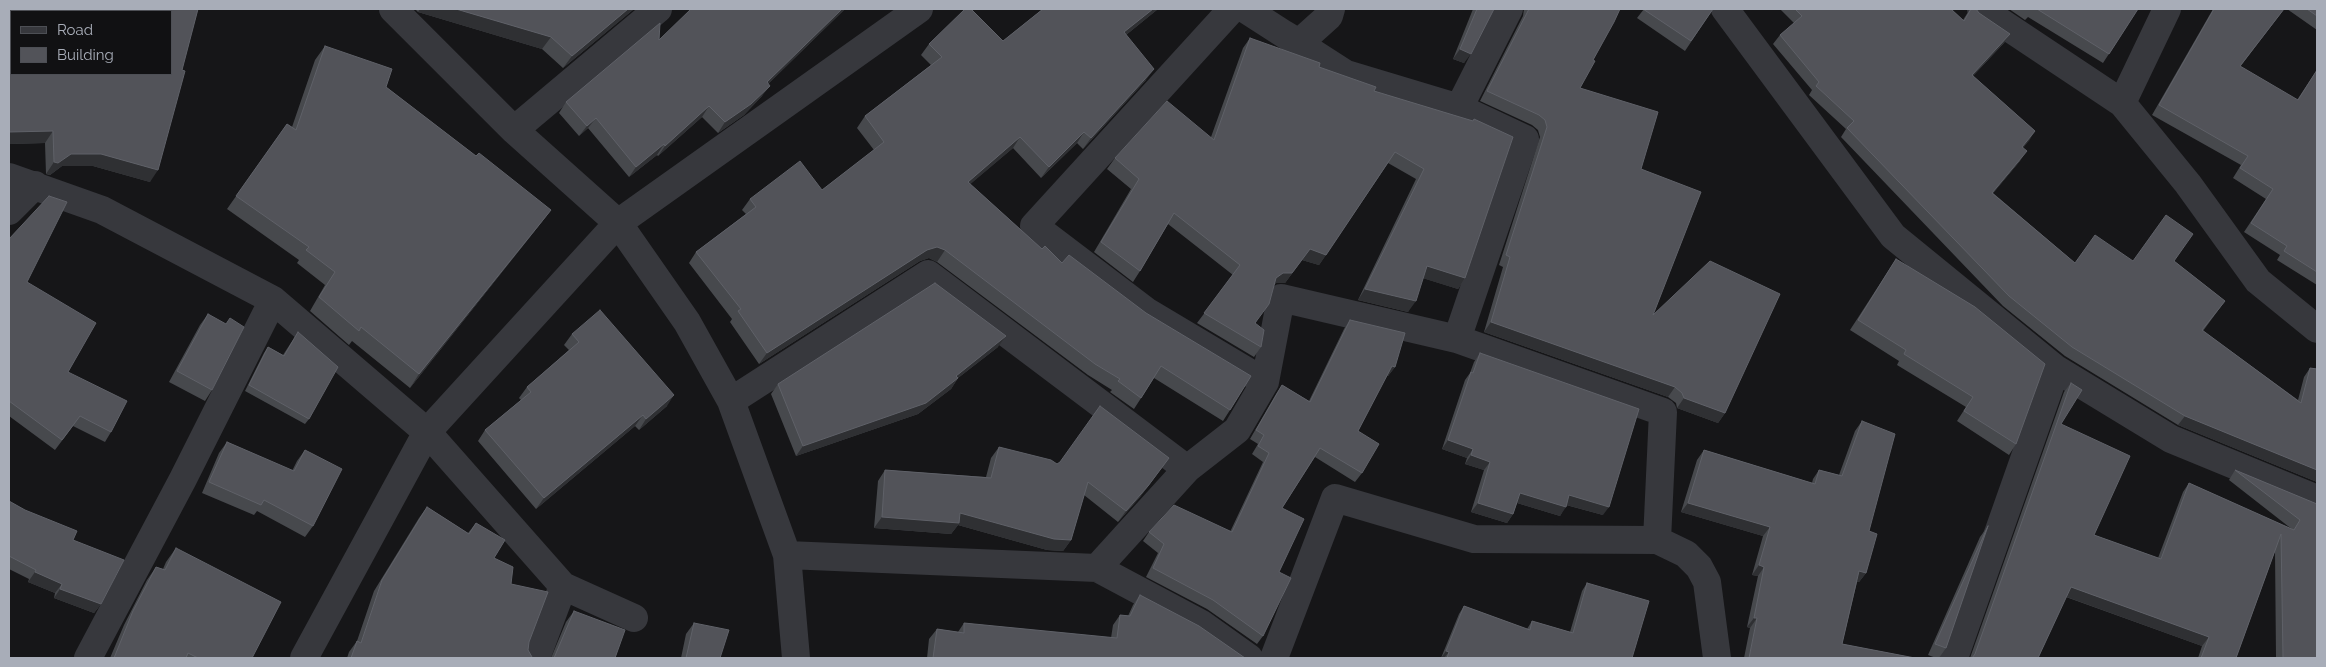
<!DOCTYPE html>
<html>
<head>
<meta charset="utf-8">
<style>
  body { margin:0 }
  #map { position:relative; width:2326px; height:667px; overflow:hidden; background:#161618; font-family:Raleway,sans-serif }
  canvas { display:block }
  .frame { position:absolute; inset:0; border:10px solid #a8adb8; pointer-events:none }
  .legend { position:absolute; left:10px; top:10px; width:162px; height:65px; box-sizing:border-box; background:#111113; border:1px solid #4d4f55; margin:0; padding:6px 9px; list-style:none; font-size:15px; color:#a8adb8 }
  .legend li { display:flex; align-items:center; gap:10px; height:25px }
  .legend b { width:25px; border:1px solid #4d4f55 }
</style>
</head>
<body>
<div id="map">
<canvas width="2326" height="667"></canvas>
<div class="frame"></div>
<ul class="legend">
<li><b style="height:6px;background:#37383d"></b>Road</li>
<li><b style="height:14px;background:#525359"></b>Building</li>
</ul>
</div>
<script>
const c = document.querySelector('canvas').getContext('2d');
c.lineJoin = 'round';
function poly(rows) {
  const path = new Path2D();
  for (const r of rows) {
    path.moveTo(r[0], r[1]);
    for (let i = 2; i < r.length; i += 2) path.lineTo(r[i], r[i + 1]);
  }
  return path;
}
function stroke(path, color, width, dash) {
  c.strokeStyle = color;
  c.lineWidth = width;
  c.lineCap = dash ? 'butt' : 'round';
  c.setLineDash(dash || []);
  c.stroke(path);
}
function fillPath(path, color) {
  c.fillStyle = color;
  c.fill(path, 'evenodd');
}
stroke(poly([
  [393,9,514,130,618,223,687,322,731,401,787,555,796,658],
  [1232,9,1034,226,1146,311,1265,382],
  [1245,9,1346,74,1459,108,1509,9],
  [1725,9,1893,236,2056,369,2171,439,2317,499],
  [1981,9,2122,103,2188,184,2258,281,2317,329],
  [1284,34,1299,43,1329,16,1331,9],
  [2122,103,2167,9],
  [514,130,658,9],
  [9,177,102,210,273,300,427,432,563,586,634,618],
  [9,211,35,185],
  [731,401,928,274,1187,469],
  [1657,540,1686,554,1699,567,1707,582,1717,658],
  [787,555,1097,568,1187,469,1237,430,1265,382,1281,298,1457,339,1525,139,1459,108],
  [1097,568,1200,623,1249,658],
  [88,658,183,479,273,300],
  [304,658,427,432,618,223,919,9],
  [536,658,563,586],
  [1274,658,1335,498,1474,539,1657,540,1663,412,1457,339],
  [1954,658,2056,369]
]), '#37383d', 28);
fillPath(poly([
  [9,9,11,74,171,11,132,11,133,9,198,9,150,182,93,166,62,166,50,175,46,174,45,143,9,144],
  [415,9,634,9,563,68,542,49,418,12],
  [845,9,768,84,762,96,744,115,718,133,702,117,658,156,657,155,629,177,588,128,579,136,559,113,566,102,659,40],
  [1043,9,1158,9,1126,35,1146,80,1083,149,1077,143,1041,178,1013,148,970,184,1042,249,1062,263,1230,410,1223,421,1154,378,1134,409,1110,392,1112,390,1088,375,937,262,929,258,920,261,759,364,730,322,732,319,689,263,696,252,746,214,742,210,750,199,822,190,874,150,857,128,865,116,931,65,921,55,929,44,1003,41],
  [1473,9,1494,9,1464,63,1453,59],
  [1524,9,1620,9,1593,60,1580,88,1641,169,1653,315,1725,413,1718,423,1677,408,1676,403,1668,397,1484,332,1503,267,1499,265,1540,137,1538,130,1532,125,1480,101,1523,16],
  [1644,9,1713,9,1685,51,1637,18],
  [1780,9,1951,9,1963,20,1970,9,1976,9,1979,13,2010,34,2004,43,1973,76,2035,131,2023,148,2020,161,1993,193,2075,263,2133,261,2174,261,2225,301,2203,331,2298,400,2304,377,2310,368,2317,369,2317,482,2178,425,2065,356,2003,306,1841,137,1846,129,1809,95,1812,90,1773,44,1780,35,1794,23],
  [2009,9,2138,9,2103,63,2028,17,2025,20],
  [2213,9,2284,9,2240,67,2297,100,2317,70,2317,285,2277,260,2280,255,2244,232,2266,199,2233,178,2241,165,2152,115],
  [2287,9,2317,9,2317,30],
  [1250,38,1374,91,1473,121,1465,278,1458,289,1423,278,1408,312,1358,300,1416,179,1388,163,1319,265,1302,260,1285,283,1276,283,1275,284,1255,324,1261,347,1254,357,1197,323,1233,275,1168,224,1140,271,1133,282,1094,252,1131,189,1107,169,1115,158,1211,137,1243,48],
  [325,46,386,87,476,156,551,210,541,223,410,388,352,341,349,345,310,311,325,285,297,263,299,260,227,209,287,124,292,127,315,60],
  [9,239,27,282,68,372,111,432,105,442,73,426,55,450,9,416],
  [1896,259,2016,444,2009,455,1957,421,1966,407,1897,365,1899,361,1850,330],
  [208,314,212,390,205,401,169,382,200,325],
  [1350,320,1395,367,1388,376,1387,375,1358,431,1362,473,1355,482,1315,457,1282,508,1279,572,1263,636,1257,644,1207,609,1146,577,1158,553,1143,541,1149,532,1230,532,1263,462,1252,454,1258,444,1250,439,1276,394,1282,385,1309,401,1344,329],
  [298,332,309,419,305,424,245,391,264,353,268,347,283,355],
  [572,334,667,406,639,430,635,426,536,509,478,441,485,430,521,400,519,398,527,387,569,350,564,345],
  [998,347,958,378,951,389,918,414,796,456,771,394,778,384],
  [1480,353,1603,515,1566,505,1560,516,1517,503,1513,514,1507,523,1471,512,1484,470,1465,464,1467,458,1442,449,1465,380,1470,373,1474,362],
  [2071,383,2061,424,2094,535,2158,558,2183,492,2189,483,2293,530,2229,480,2235,470,2317,504,2317,658,2276,658,2275,551,2236,658,2198,658,2202,646,2066,597,2038,658,1970,658,2064,392],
  [1862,421,1869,531,1866,573,1859,582,1857,582,1842,644,1915,658,1744,658,1750,628,1747,627,1758,576,1752,575,1763,536,1681,512,1697,460,1704,450,1812,483,1813,479,1819,470,1839,475,1855,431],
  [227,442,292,471,297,461,305,450,313,526,305,537,257,511,254,515,202,493,219,453],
  [999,447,1057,464,1169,458,1140,497,1118,522,1084,495,1071,540,1063,551,1047,550,958,525,951,534,874,528,878,481,885,470,986,477,991,458],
  [9,501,73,540,101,604,94,613,54,598,55,593,28,582,29,579,9,569],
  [427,507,468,533,476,523,494,558,511,584,529,642,528,650,532,657,533,658,347,658,349,652,357,641,374,591,419,518],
  [1988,526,1946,648,1939,658,1936,658,1928,655,1980,537],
  [176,548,252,658,110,658,124,625,147,580,156,567,163,569,166,562],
  [1587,583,1632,658,1441,658,1459,614,1464,606,1527,629,1532,621,1570,632,1582,591],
  [1140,595,1245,658,927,658,929,639,937,629,958,632,964,623,1111,638,1113,625,1120,615,1128,616,1133,605],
  [574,611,615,658,551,658,566,622],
  [694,623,720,658,681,658,686,634]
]), '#47494d');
fillPath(poly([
  [420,9,456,9,551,37,542,49,418,12],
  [628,9,634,9,563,68,572,56],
  [842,9,845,9,759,93,767,82],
  [1153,9,1158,9,1116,43,1124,32],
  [2010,34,2004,43,1965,84,1972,75],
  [1460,49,1471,54,1464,63,1453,59],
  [1154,69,1146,80,1083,149,1091,138],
  [770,86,762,96,744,115,718,133,725,122],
  [709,106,702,117,658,156,665,146],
  [596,118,588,128,579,136,587,126],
  [53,131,45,143,9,144,9,132],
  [2035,131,2029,141,2015,157,2022,147],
  [1084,132,1077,143,1041,178,1049,167],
  [1020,137,1013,148,960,193,968,182],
  [664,144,657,155,629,177,636,167],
  [2027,151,2020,161,1986,202,1992,193],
  [71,154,101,154,158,170,150,182,93,166,62,166,50,175,46,174,54,162],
  [551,210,541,223,410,388,419,374],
  [937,247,945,250,937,262,929,258,920,261,759,364,767,353,927,250],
  [1310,249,1326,255,1319,265,1302,260,1285,283,1276,283,1269,288,1276,278],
  [1427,266,1465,278,1458,289,1419,277],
  [1365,289,1416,301,1408,312,1358,300],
  [1491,322,1675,387,1668,397,1484,332],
  [1006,336,998,347,958,378,951,389,918,414,796,456,803,446,956,376],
  [1392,366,1395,367,1388,376,1386,374],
  [674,395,667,406,639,430,646,419],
  [1684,398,1725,413,1718,423,1677,408],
  [643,415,635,426,536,509,544,498],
  [2185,416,2317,470,2317,482,2178,425],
  [1448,440,1473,449,1467,458,1442,449],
  [1471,455,1490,462,1484,470,1465,464],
  [1169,458,1140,497,1118,522,1126,511],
  [1520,493,1566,507,1560,516,1514,502],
  [1569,495,1609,507,1603,515,1563,504],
  [1478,503,1513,514,1507,523,1471,512],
  [1688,503,1770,527,1763,536,1681,512],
  [960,513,1071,540,1063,551,1047,550,958,525,951,534,874,528,882,517],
  [1759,565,1764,567,1758,576,1752,575],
  [1859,571,1866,573,1859,582,1853,581],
  [35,572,62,584,55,593,28,582],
  [2071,587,2209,637,2202,646,2064,596],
  [60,589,101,604,94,613,54,598],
  [1754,618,1757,618,1750,628,1747,627],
  [1446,651,1449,652,1444,658,1441,658]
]), '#2f3033');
const building = poly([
  [9,9,24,9,24,11,11,11,11,74,171,74,171,11,138,11,138,9,198,9,182,70,185,71,158,170,101,154,71,154,58,163,54,162,53,131,9,132,9,9],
  [456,9,628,9,572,56,551,37,456,9],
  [691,9,842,9,767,82,770,86,751,104,725,122,709,106,665,146,664,144,636,167,596,118,587,126,566,102,660,23,659,40,691,9],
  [965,9,971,9,1003,41,1043,9,1153,9,1124,32,1154,69,1091,138,1084,132,1049,167,1020,137,968,182,1042,249,1045,246,1062,263,1069,255,1146,313,1251,376,1230,410,1161,366,1141,398,1118,381,1120,379,1095,364,945,250,937,247,927,250,767,353,738,311,741,309,696,252,756,207,750,199,800,161,822,190,884,142,865,116,942,57,929,44,965,9],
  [1477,9,1494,9,1471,54,1460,49,1477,9],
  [1529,9,1620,9,1614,22,1593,60,1595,61,1580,88,1658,112,1641,169,1701,192,1653,315,1710,261,1780,294,1725,413,1684,398,1682,393,1675,387,1491,322,1510,257,1506,255,1547,127,1545,120,1539,115,1487,91,1529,9],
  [1643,9,1713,9,1691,41,1643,9],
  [1795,9,1951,9,1964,21,1971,9,1976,9,1979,13,2010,34,1972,75,2035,131,2022,147,2027,151,1992,193,2075,263,2095,235,2133,261,2166,215,2193,234,2174,261,2225,301,2202,330,2301,403,2310,368,2317,369,2317,470,2185,416,2072,347,2009,296,1847,128,1854,121,1816,86,1819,82,1780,35,1802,16,1795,9],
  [2037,9,2138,9,2109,54,2037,9],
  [2214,9,2284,9,2240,66,2298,100,2317,70,2317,272,2284,251,2287,246,2251,223,2273,189,2240,168,2248,156,2159,105,2214,9],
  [2307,9,2317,9,2317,16,2307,9],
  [1250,38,1320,63,1319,67,1376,87,1374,91,1473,121,1474,119,1513,137,1465,278,1427,266,1416,301,1365,289,1424,169,1395,152,1326,255,1310,249,1292,273,1283,273,1276,278,1269,304,1255,323,1264,330,1261,347,1204,313,1240,265,1174,213,1140,271,1101,242,1139,179,1115,158,1167,101,1214,140,1250,38],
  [325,46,392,69,386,87,476,156,479,153,551,210,419,374,361,327,359,331,319,297,335,272,306,250,309,247,236,196,287,124,296,130,325,46],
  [49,196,67,202,27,282,96,323,68,372,127,401,111,432,80,416,62,440,9,401,9,239,49,196],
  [1896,259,1975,307,2045,364,2016,444,1964,411,1973,397,1904,354,1906,350,1858,320,1896,259],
  [935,283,1006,336,956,376,958,378,926,403,803,446,778,384,935,283],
  [600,310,674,395,646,419,643,415,544,498,485,430,531,392,527,387,579,342,572,334,600,310],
  [208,314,226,324,230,318,244,327,212,390,177,371,208,314],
  [1350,320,1405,333,1395,367,1392,366,1358,431,1379,444,1362,473,1320,448,1282,508,1304,519,1279,572,1291,578,1263,636,1213,600,1153,568,1164,544,1149,532,1174,505,1232,532,1269,453,1258,446,1264,435,1256,430,1282,385,1310,402,1350,320],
  [298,332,338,367,309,419,249,385,268,347,284,356,298,332],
  [1480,353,1639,409,1609,507,1569,495,1566,507,1520,493,1513,514,1478,503,1490,462,1471,455,1473,449,1448,440,1471,372,1473,373,1480,353],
  [2071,383,2082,390,2061,424,2130,456,2094,535,2161,559,2189,483,2294,530,2300,520,2235,470,2317,504,2317,658,2283,658,2281,534,2236,658,2201,658,2209,637,2071,587,2038,658,1972,658,1975,654,2071,383],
  [1100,406,1169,458,1148,486,1126,511,1088,482,1071,540,1054,539,960,513,959,523,882,517,885,470,991,478,999,447,1051,460,1057,464,1060,462,1100,406],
  [1862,421,1895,434,1869,531,1877,534,1866,573,1859,571,1842,644,1915,658,1749,658,1757,618,1754,618,1764,567,1759,565,1770,527,1688,503,1704,450,1815,484,1819,470,1842,476,1862,421],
  [227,442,294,471,305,450,342,469,313,526,264,500,261,505,209,482,227,442],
  [9,501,25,510,77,531,73,540,124,560,101,604,60,589,62,584,35,572,36,570,9,556,9,501],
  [427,507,469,534,476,523,505,540,494,558,513,567,511,584,548,592,529,642,528,650,532,657,533,658,351,658,357,641,361,643,382,580,427,507],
  [1988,526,1946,648,1935,644,1988,526],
  [176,548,281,602,252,658,198,658,188,653,186,658,114,658,133,611,156,567,165,570,176,548],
  [1587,583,1649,601,1632,658,1447,658,1449,652,1446,651,1464,606,1530,630,1532,621,1573,633,1587,583],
  [1140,595,1199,626,1245,658,933,658,937,629,964,633,964,623,1117,638,1120,615,1130,616,1140,595],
  [574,611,625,630,615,658,554,658,574,611],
  [694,623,729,630,720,658,686,658,694,623]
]);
fillPath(building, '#525359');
stroke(building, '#5f6168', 1);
</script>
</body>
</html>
